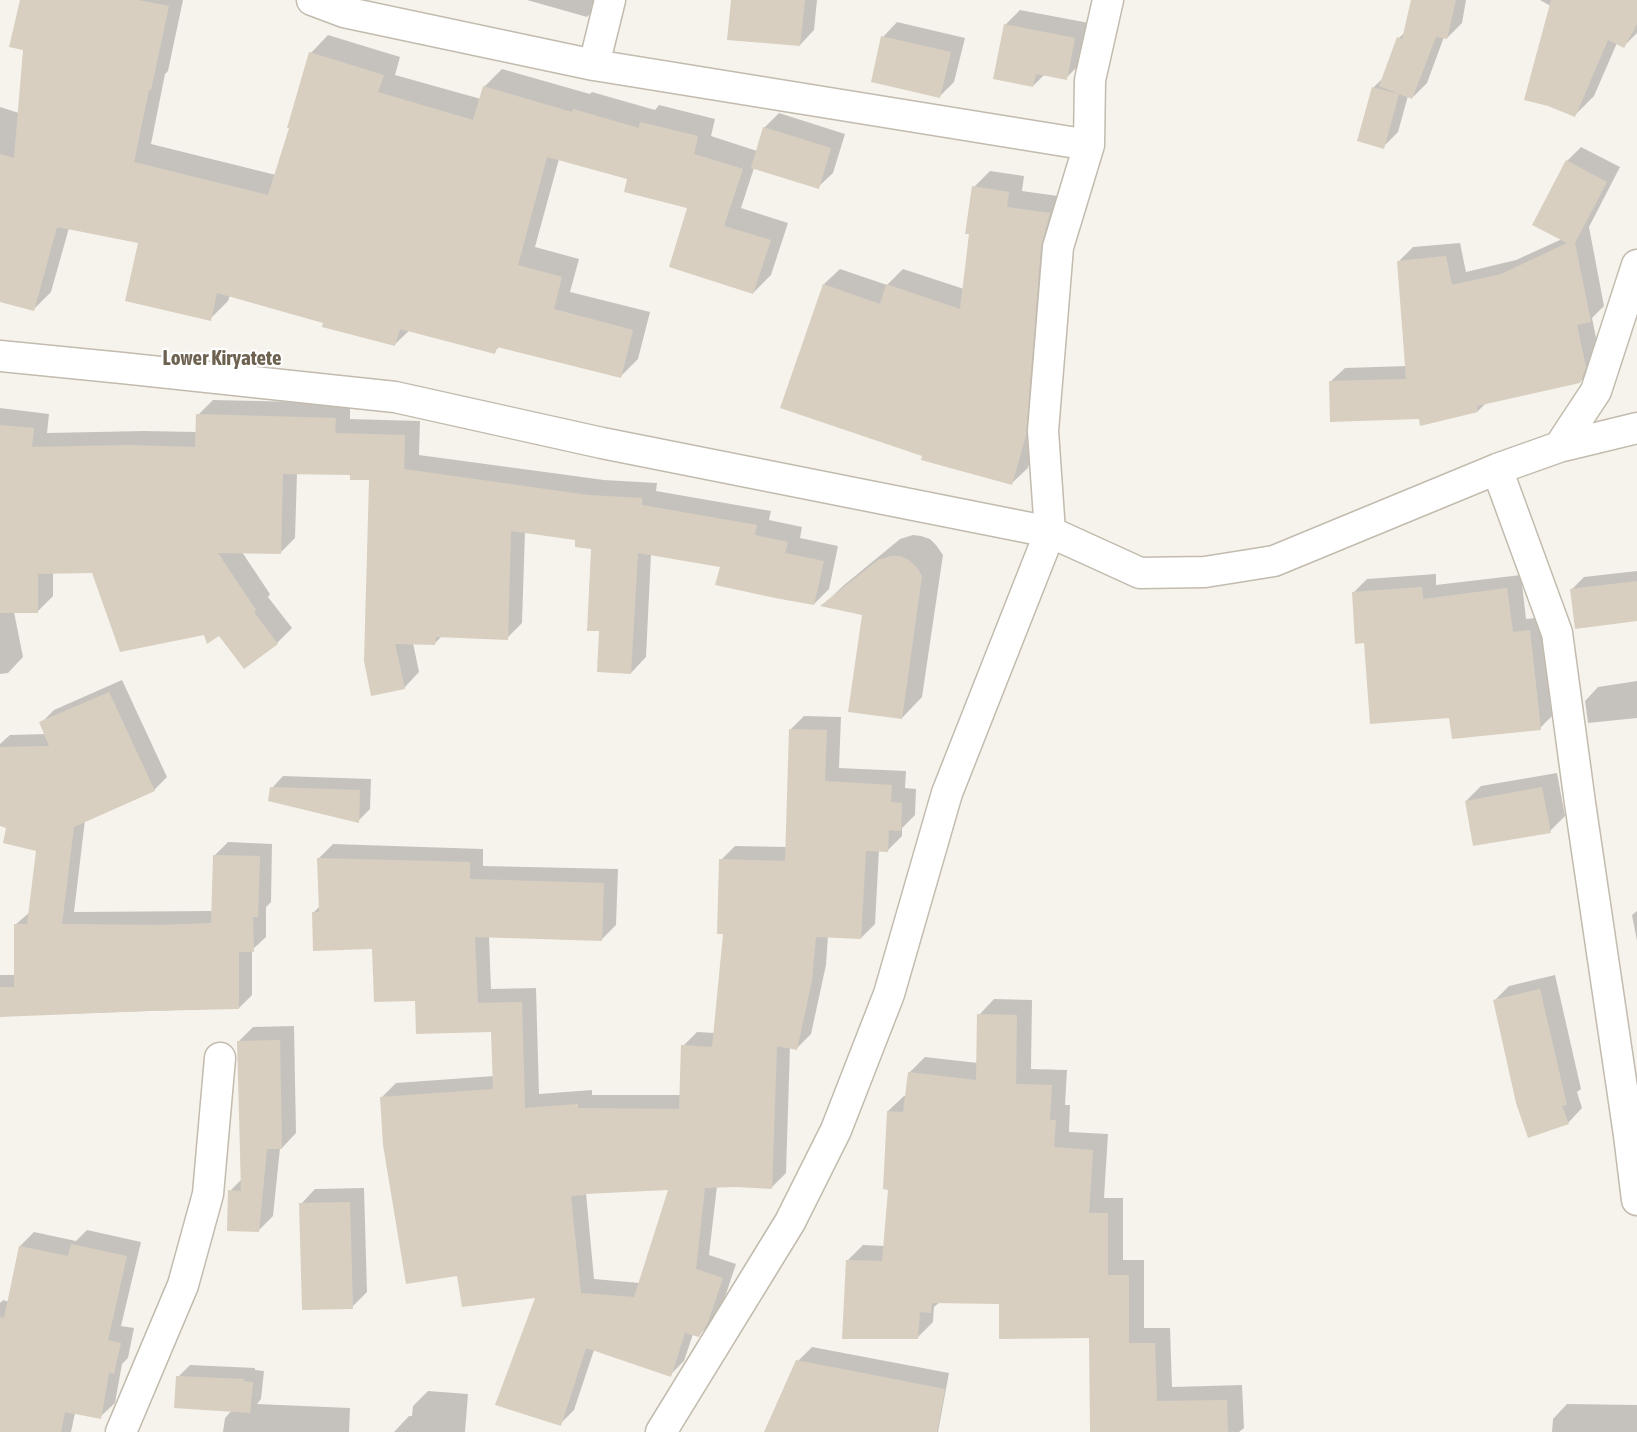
<!DOCTYPE html>
<html>
<head>
<meta charset="utf-8">
<style>
  body { margin:0 }
  canvas { display:block; background:#f6f3ec }
</style>
</head>
<body>
<canvas width="1637" height="1432"></canvas>
<script>
const c = document.querySelector('canvas').getContext('2d');
c.lineJoin = 'round';
function fillPath(path, color) {
  c.fillStyle = color;
  c.fill(path, 'evenodd');
}
function poly(rows) {
  const path = new Path2D();
  for (const r of rows) {
    path.moveTo(r[0], r[1]);
    for (let i = 2; i < r.length; i += 2) path.lineTo(r[i], r[i + 1]);
  }
  return path;
}
function stroke(path, color, width, dash) {
  c.strokeStyle = color;
  c.lineWidth = width;
  c.lineCap = dash ? 'butt' : 'round';
  c.setLineDash(dash || []);
  c.stroke(path);
}
function write(font, color, halo, rows, align = 'center') {
  c.font = font + ' "Asap Condensed",sans-serif';
  c.lineWidth = 4.5;
  c.setLineDash([]);
  c.textBaseline = 'middle';
  c.strokeStyle = halo;
  c.fillStyle = color;
  for (const [text, x, y, turn = 0] of rows) {
    c.save();
    c.translate(x, y);
    c.rotate((+turn || 0) * Math.PI / 180);
    c.textAlign = isNaN(turn) ? turn : align;
    if (halo) c.strokeText(text, 0, 0);
    c.fillText(text, 0, 0);
    c.restore();
  }
}
fillPath(poly([
  [22,0,183,0,168,71,165,74,151,144,276,175,311,53,328,35,400,57,395,75,481,99,484,87,502,69,590,94,592,92,655,110,659,105,715,119,711,136,757,151,764,128,779,113,845,134,833,173,818,187,754,168,741,208,788,223,771,275,753,293,689,207,629,178,559,159,535,247,579,259,570,292,650,312,638,359,620,377,500,346,494,352,410,330,394,345,325,322,230,295,228,301,210,319,140,242,69,228,51,292,33,310,0,301,0,107,19,113,25,49],
  [527,0,604,0,587,17],
  [732,0,817,0,814,30,800,45],
  [1412,0,1466,0,1462,23,1447,38,1444,37,1427,83,1412,98,1408,96,1398,132,1383,147,1373,88,1384,77,1399,38,1406,31],
  [1540,0,1637,0,1637,33,1623,47,1617,43,1594,96,1575,115,1556,9],
  [1020,10,1089,23,1081,63,1066,78,1045,74,1033,86,1005,25],
  [897,22,965,38,954,82,940,96,883,37],
  [1581,147,1620,167,1589,227,1604,306,1592,318,1599,352,1594,367,1580,382,1486,403,1478,411,1420,418,1330,382,1345,368,1407,366,1399,261,1413,247,1460,243,1466,272,1516,260,1562,239,1567,161],
  [990,171,1024,176,1022,191,1065,197,1041,418,1028,468,1012,483,924,455,824,284,840,269,887,285,903,269,964,289,974,187],
  [213,400,350,403,350,419,420,421,419,455,604,480,657,483,656,491,771,511,769,520,802,527,800,538,838,546,829,589,814,604,721,566,651,554,646,657,631,673,601,630,593,548,577,539,525,531,522,623,507,638,442,636,435,643,413,643,419,672,404,688,373,695,371,479,352,474,297,473,295,538,280,553,242,552,270,594,268,597,292,628,277,643,219,634,205,634,93,571,53,572,53,596,38,611,14,612,23,657,8,673,0,674,0,408,49,414,47,433,144,431,197,432,198,415],
  [913,535,921,536,930,539,936,545,943,555,922,697,902,718,864,613,823,605,843,586,900,539],
  [1637,571,1637,620,1572,589,1584,577],
  [1436,574,1436,585,1521,575,1526,619,1544,617,1553,702,1553,715,1539,729,1451,716,1365,642,1353,593,1367,579],
  [122,680,167,777,154,790,85,820,74,912,213,911,215,855,228,842,272,844,271,902,266,907,266,937,252,950,252,995,239,1008,0,1016,0,975,15,975,15,925,30,912,38,850,8,827,0,825,0,744,10,735,46,734,41,723,54,710],
  [1637,681,1637,718,1588,723,1585,701,1598,687],
  [804,716,841,717,839,768,906,771,905,788,916,789,915,815,902,828,902,836,887,851,879,850,875,924,861,938,828,936,826,965,811,1034,797,1048,790,1047,786,1173,772,1187,717,1186,709,1255,736,1264,722,1306,713,1321,699,1335,693,1334,684,1361,670,1375,594,1350,574,1410,560,1424,537,1296,458,1274,382,1097,396,1083,494,1076,492,1030,417,999,373,948,313,913,320,906,319,858,333,844,483,849,483,866,618,869,616,925,602,939,489,936,491,989,536,988,539,1094,592,1090,592,1095,681,1095,683,1046,697,1032,715,1033,725,933,721,860,735,846,787,847,790,730],
  [670,1188,640,1283,594,1279,586,1193],
  [1557,773,1565,816,1550,831,1466,801,1481,786],
  [283,776,371,779,370,809,358,821,272,788],
  [1637,911,1637,941,1632,915],
  [1555,975,1581,1089,1577,1092,1582,1108,1568,1123,1495,1000,1509,986],
  [994,999,1032,1000,1031,1069,1067,1070,1065,1105,1070,1105,1069,1132,1108,1134,1104,1198,1123,1198,1123,1260,1144,1260,1144,1328,1170,1328,1172,1387,1242,1385,1244,1428,1239,1432,1091,1431,1090,1337,1000,1303,940,1302,934,1307,933,1322,918,1337,848,1260,863,1245,885,1246,890,1188,888,1111,904,1096,907,1096,909,1073,925,1057,978,1063,979,1015],
  [294,1026,296,1133,282,1148,280,1148,273,1216,258,1231,230,1191,243,1178,239,1041,253,1027],
  [364,1188,367,1292,352,1307,301,1204,315,1189],
  [87,1230,141,1242,121,1326,134,1328,128,1358,122,1364,115,1403,100,1417,75,1413,71,1432,0,1432,0,1303,3,1300,9,1302,20,1246,34,1232,76,1241],
  [812,1347,949,1373,938,1432,766,1432,798,1361],
  [190,1365,255,1368,255,1370,264,1371,261,1399,257,1404,350,1408,349,1432,223,1432,225,1418,232,1410,178,1377],
  [428,1391,468,1394,465,1432,394,1432,409,1416,412,1416,413,1406],
  [1567,1404,1637,1405,1637,1432,1552,1432,1553,1419]
]), '#0003');
fillPath(poly([
  [20,0,138,0,169,6,151,90,149,90,134,162,268,195,289,128,287,128,309,52,384,75,378,92,473,120,483,86,572,112,573,109,639,128,640,122,698,136,694,154,743,169,724,226,771,240,753,294,669,267,687,208,624,192,627,179,547,157,518,265,562,277,554,309,633,330,621,378,497,347,495,354,400,329,395,346,322,327,323,323,217,293,211,321,125,301,138,243,57,227,34,311,0,302,0,154,14,158,23,50,9,47],
  [731,0,805,0,800,46,727,40],
  [1411,0,1456,0,1447,39,1436,37,1412,99,1379,86,1397,37,1402,39],
  [1551,0,1637,0,1637,24,1624,48,1608,40,1575,117,1548,106,1524,100],
  [1004,24,1075,38,1067,80,1036,74,1033,87,993,79],
  [881,36,951,52,940,98,871,82],
  [1372,87,1399,94,1384,149,1357,141],
  [763,127,831,148,819,189,751,168],
  [1566,160,1607,182,1575,243,1591,322,1577,325,1586,367,1580,383,1477,406,1478,412,1420,426,1419,419,1330,422,1329,381,1406,379,1397,261,1446,256,1452,285,1501,274,1567,243,1532,225],
  [972,186,1009,192,1007,207,1050,213,1041,246,1026,435,1012,485,921,460,922,456,780,408,823,284,880,304,886,284,960,309,969,234,965,234],
  [196,414,336,418,335,433,405,435,404,469,588,495,642,498,642,505,757,525,755,535,788,542,785,553,824,561,814,605,775,598,715,585,720,567,638,553,631,674,597,672,599,631,587,631,591,549,575,547,575,540,511,531,508,640,436,637,435,645,395,644,405,689,371,696,364,661,369,480,350,480,350,475,283,474,281,554,218,553,256,610,254,612,278,644,244,669,219,636,207,644,204,635,120,652,92,573,38,574,38,613,0,613,0,425,34,428,32,447,128,445,195,447],
  [891,556,900,556,909,560,918,569,922,576,902,719,848,712,862,615,820,606,878,560],
  [1637,581,1637,621,1575,629,1570,589],
  [1422,587,1423,599,1507,588,1513,632,1530,630,1541,730,1452,739,1449,718,1370,724,1364,643,1355,644,1352,592],
  [109,692,155,791,74,827,62,924,159,925,211,923,213,855,260,856,258,917,253,917,254,952,239,952,239,1009,148,1011,0,1017,0,987,14,987,14,924,27,924,36,851,3,843,6,828,0,826,0,747,49,746,39,722],
  [789,729,827,730,825,781,892,785,891,802,902,803,901,831,889,830,888,852,866,851,861,939,816,937,812,980,797,1050,777,1046,772,1189,736,1187,705,1188,696,1269,723,1278,708,1322,699,1337,685,1333,671,1377,586,1348,561,1426,495,1405,535,1298,462,1307,457,1276,406,1284,383,1145,380,1097,493,1089,491,1032,416,1034,415,1001,374,1002,372,949,313,951,312,912,319,912,317,858,470,862,470,879,604,883,602,941,475,937,478,1003,522,1002,525,1108,578,1104,578,1108,679,1109,681,1045,712,1047,723,934,717,934,719,859,785,861],
  [668,1190,634,1297,581,1293,571,1196,585,1195,585,1194],
  [270,787,360,790,359,823,268,801],
  [1542,787,1551,833,1473,846,1465,801],
  [1540,989,1567,1105,1562,1106,1569,1124,1528,1138,1516,1103,1493,1000],
  [977,1014,1017,1015,1016,1084,1052,1085,1050,1120,1056,1120,1054,1147,1093,1150,1089,1213,1108,1213,1108,1275,1129,1275,1129,1343,1155,1343,1157,1401,1227,1400,1228,1432,1090,1432,1089,1338,999,1339,999,1304,932,1303,931,1313,920,1312,918,1339,842,1339,846,1260,882,1261,888,1190,883,1189,887,1111,903,1112,908,1072,976,1080],
  [280,1040,282,1149,267,1149,259,1232,227,1231,228,1190,241,1191,237,1041],
  [350,1202,353,1309,302,1310,299,1203],
  [71,1244,127,1256,108,1340,121,1343,114,1374,109,1373,101,1419,65,1412,61,1432,0,1432,0,1317,4,1318,19,1246,68,1256],
  [796,1360,945,1389,937,1432,764,1432],
  [176,1376,244,1379,243,1381,253,1382,250,1413,174,1408]
]), '#d8cfc1');
const street = poly([
  [312,0,344,12,594,65,1089,145],
  [594,65,610,0],
  [0,356,122,368,395,397,602,443,1050,532,1140,573,1205,572,1274,561,1497,469,1559,447,1637,428],
  [1559,447,1596,391,1637,265],
  [1497,469,1557,633,1580,803,1629,1135,1637,1200],
  [121,1432,183,1285,208,1194,220,1058],
  [661,1432,790,1222,836,1130,889,994,947,793,1050,532,1043,431,1058,247,1089,145,1090,80,1108,0]
]);
stroke(street, '#c2bbae', 33);
stroke(street, '#fff', 30);
write('bold 21px', '#6e6250', '#fff', [
  ["Lower Kiryatete",222,358]
]);
</script>
</body>
</html>
